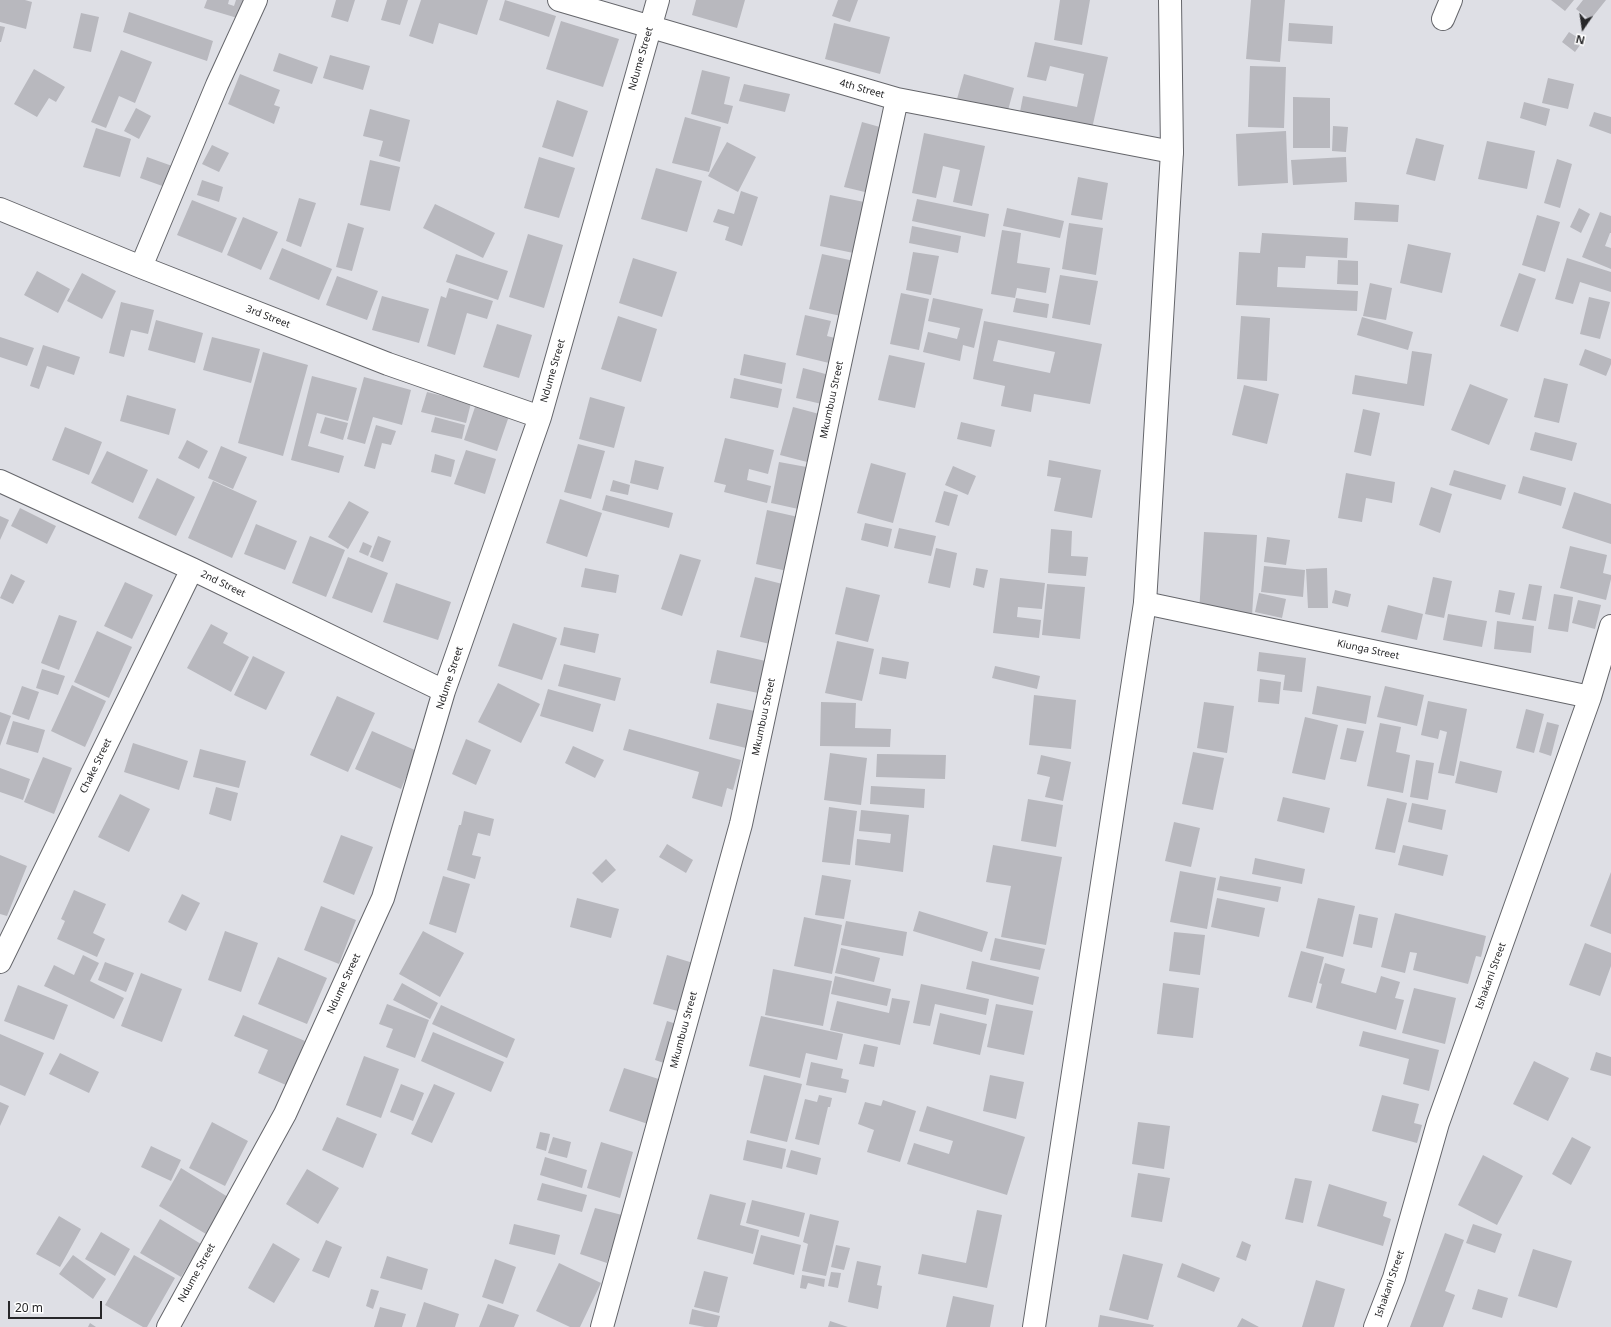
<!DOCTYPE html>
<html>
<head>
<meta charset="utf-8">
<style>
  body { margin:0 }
  #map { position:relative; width:1611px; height:1327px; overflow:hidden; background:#dedfe5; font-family:"Noto Sans",sans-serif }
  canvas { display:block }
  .north { position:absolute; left:1563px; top:8px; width:40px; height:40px; -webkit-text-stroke:3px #fff; paint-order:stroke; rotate:193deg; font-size:11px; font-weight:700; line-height:16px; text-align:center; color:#272729 }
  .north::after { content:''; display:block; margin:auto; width:14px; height:18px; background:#272729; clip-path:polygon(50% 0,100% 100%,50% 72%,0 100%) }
  .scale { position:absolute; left:8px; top:1301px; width:94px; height:18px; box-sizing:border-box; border:2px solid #272729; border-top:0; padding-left:5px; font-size:12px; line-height:14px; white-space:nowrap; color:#272729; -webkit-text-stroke:3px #fff; paint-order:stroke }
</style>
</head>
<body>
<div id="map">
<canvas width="1611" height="1327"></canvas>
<div class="north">N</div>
<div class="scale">20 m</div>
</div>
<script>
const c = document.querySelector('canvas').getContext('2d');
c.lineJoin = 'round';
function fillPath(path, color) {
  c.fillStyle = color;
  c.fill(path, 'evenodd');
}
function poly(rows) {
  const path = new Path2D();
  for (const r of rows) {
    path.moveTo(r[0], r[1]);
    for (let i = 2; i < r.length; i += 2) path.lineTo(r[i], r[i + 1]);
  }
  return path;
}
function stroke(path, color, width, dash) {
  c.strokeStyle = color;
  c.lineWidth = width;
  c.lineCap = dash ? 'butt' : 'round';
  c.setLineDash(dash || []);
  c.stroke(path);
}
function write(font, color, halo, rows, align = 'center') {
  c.font = font + ' "Noto Sans",sans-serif';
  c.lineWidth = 3;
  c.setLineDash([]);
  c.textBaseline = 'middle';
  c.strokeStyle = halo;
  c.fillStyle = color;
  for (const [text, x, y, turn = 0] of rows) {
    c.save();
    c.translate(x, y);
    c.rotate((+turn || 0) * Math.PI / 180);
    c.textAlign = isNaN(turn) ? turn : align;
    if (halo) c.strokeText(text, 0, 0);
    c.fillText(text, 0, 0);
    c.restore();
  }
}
fillPath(poly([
  [0,0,25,0,32,2,26,29,0,22],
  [207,0,229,0,228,4,234,6,236,0,261,0,254,23,204,8],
  [336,0,355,0,348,22,331,17],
  [387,0,408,0,400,25,381,20],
  [421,0,488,0,477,35,439,23,433,44,409,36],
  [505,0,556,16,549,37,499,20],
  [696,0,745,0,737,28,692,15],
  [838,0,858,0,850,22,832,16],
  [1060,0,1090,0,1082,45,1054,40],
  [1251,0,1285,0,1280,62,1246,59],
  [1551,0,1574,0,1565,11],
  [1583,0,1606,0,1590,20,1576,9],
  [129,12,213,41,207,61,123,32],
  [81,13,99,17,91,52,73,48],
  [561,21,619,39,603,87,546,69],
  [834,23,890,37,880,74,825,59],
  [1289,23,1333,26,1332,44,1288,41],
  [0,26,5,27,1,42,0,42],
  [1569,32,1583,41,1575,52,1562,42],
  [1035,42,1108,57,1091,133,1019,117,1023,96,1077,107,1084,74,1050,66,1046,81,1027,77],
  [121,50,152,62,135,103,119,96,106,128,91,122],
  [279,53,318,67,312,84,273,71],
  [330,55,370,66,363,90,323,78],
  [1250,66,1286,67,1284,128,1248,127],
  [34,69,65,87,56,102,49,98,37,117,14,104],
  [702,70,730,77,724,104,733,106,728,124,691,114],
  [240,74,280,90,274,105,280,107,274,124,228,104],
  [964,74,1014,88,1007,114,957,99],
  [1548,78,1574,84,1568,109,1542,103],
  [744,84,790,94,785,112,739,101],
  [1293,97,1330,98,1330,148,1293,148],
  [557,100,588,111,573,157,542,147],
  [1524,102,1550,109,1546,126,1520,118],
  [136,108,151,116,139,139,124,131],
  [370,109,410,120,400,162,379,156,383,141,363,136],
  [1594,112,1611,117,1611,134,1589,126],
  [685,117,721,127,709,172,672,163],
  [862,122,887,129,869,193,844,187],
  [1333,126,1348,127,1346,152,1332,151],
  [96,128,131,139,120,177,83,167],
  [1286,131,1288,183,1238,186,1236,134],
  [924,133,985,146,972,206,953,202,960,170,943,166,936,198,912,193],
  [1416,138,1444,145,1435,181,1406,174],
  [1487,141,1535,151,1527,189,1478,179],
  [727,142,756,157,738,192,708,176],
  [212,145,229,153,219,172,202,164],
  [147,157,189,172,182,193,140,178],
  [539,157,575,168,559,218,524,208],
  [1346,157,1347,182,1293,185,1291,160],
  [1557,159,1572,164,1560,208,1544,203],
  [370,160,400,167,390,211,360,205],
  [656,168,702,181,687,232,641,219],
  [1078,177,1108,183,1102,220,1071,215],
  [202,180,223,187,219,202,197,195],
  [741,191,758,197,742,246,725,240,729,227,713,222,718,209,734,214],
  [830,195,874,204,863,255,820,246],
  [299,198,316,203,301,247,286,241],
  [917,199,989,214,985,237,912,221],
  [192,200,237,218,222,253,177,235],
  [1355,202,1399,205,1398,222,1354,220],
  [435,204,495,233,483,258,423,228],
  [1007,208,1064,221,1060,238,1003,226],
  [1579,208,1590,214,1581,233,1570,227],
  [1600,212,1611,216,1611,233,1610,233,1605,246,1611,248,1611,269,1582,257],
  [1537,215,1560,222,1545,272,1522,265],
  [243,217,278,232,261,270,227,255],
  [348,223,364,228,352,271,336,267],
  [1069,223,1103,228,1096,275,1062,269],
  [912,226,961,236,958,253,909,243],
  [1002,230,1021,233,1017,263,1050,268,1046,293,1017,288,1015,298,991,294],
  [1262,233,1348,238,1347,258,1306,256,1305,268,1278,267,1277,287,1358,291,1357,311,1236,305,1239,252,1260,253],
  [528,234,563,245,544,308,509,297],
  [1408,244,1451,253,1442,293,1400,283],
  [282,248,332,269,319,300,269,279],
  [913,252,939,256,931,295,906,290],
  [456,254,508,271,498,300,446,282],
  [822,254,854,261,841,316,809,309],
  [633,258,677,272,662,317,619,303],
  [1567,258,1611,272,1611,292,1580,282,1573,304,1555,299],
  [1338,260,1358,261,1358,285,1337,284],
  [37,271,70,289,58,313,24,295],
  [82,273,116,291,102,319,67,301],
  [1519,273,1536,279,1518,332,1500,326],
  [1060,275,1098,281,1090,325,1052,318],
  [337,276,378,291,367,320,326,305],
  [1370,283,1392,288,1386,320,1363,316],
  [449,288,493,301,487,319,467,313,455,355,427,346,441,296,446,298],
  [901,293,929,299,919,350,890,344],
  [382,296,429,309,419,343,372,330],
  [1589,297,1610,302,1600,339,1580,334],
  [933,298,983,309,974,348,963,345,960,361,923,352,928,332,957,339,960,328,928,321],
  [1016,298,1049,304,1047,318,1013,312],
  [121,302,154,310,148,334,131,330,124,357,109,353],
  [805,315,831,321,827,336,835,338,829,363,796,355],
  [618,316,657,329,641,382,601,369],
  [1241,316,1270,318,1267,381,1237,379],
  [1362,317,1413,332,1408,350,1357,335],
  [156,320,203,333,195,363,148,350],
  [984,321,1102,344,1090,404,1034,394,1031,412,1001,406,1005,386,973,379],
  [998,340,1055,352,1050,373,993,361],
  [497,324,532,335,519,378,483,367],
  [0,337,34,348,27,366,0,357],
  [212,337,260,349,251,383,203,370],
  [43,345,80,357,74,375,47,366,39,389,30,386],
  [1585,349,1611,359,1611,364,1606,376,1579,365],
  [1412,351,1432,354,1424,406,1352,394,1355,375,1407,384],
  [263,352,308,365,283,456,238,443],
  [744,354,786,363,782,384,740,375],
  [889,355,925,363,915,408,878,400],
  [803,368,833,376,826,405,796,398],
  [312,376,357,388,348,421,317,413,308,446,344,456,339,473,291,460],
  [364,377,411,390,402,425,373,417,365,444,347,439],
  [734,378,782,389,778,408,730,398],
  [1544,378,1568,384,1559,423,1534,417],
  [1470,384,1508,399,1489,445,1451,430],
  [1244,385,1279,394,1267,444,1232,435],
  [427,392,471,403,466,423,421,412],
  [127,395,176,409,169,435,120,421],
  [590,397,625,407,614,448,579,439],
  [476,404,509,416,497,451,464,440],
  [793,407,823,415,811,463,780,455],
  [1363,409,1380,413,1371,456,1354,452],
  [325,417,348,423,343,440,320,433],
  [435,417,465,425,462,439,431,432],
  [961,422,995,430,991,447,957,439],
  [376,425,396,431,391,445,382,443,375,469,364,466],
  [65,427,102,442,89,475,52,460],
  [1535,432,1577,443,1572,461,1530,450],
  [725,438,774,450,768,474,749,469,747,480,771,486,767,503,724,492,726,485,714,482],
  [187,440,208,451,199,469,178,458],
  [578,444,605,451,591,499,564,492],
  [221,446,247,457,233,489,208,478],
  [466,450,496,459,485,494,454,484],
  [107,451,148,470,133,503,91,483],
  [435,454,455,460,451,477,431,472],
  [635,460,664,467,658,490,630,483],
  [1049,460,1101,470,1092,518,1054,511,1061,478,1047,476],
  [779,462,812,468,803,510,771,503],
  [871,463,906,473,893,523,857,513],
  [953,466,976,476,968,495,945,485],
  [1454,470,1506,485,1501,500,1449,485],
  [1346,473,1395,482,1392,503,1366,498,1362,522,1338,518],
  [1523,476,1566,488,1561,506,1518,493],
  [157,478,195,497,176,536,138,518],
  [613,480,630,485,628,495,610,491],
  [213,481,257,501,232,558,188,538],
  [1431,487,1452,494,1440,533,1419,525],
  [944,491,958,495,949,526,935,522],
  [1574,492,1611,504,1611,544,1562,528],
  [606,495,673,513,669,528,602,510],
  [560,499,602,513,587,557,546,543],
  [349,501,369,512,348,549,328,537],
  [20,508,56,526,47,544,11,526],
  [767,510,807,519,796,573,756,564],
  [0,516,9,520,0,540],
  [865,523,892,529,888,547,861,540],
  [256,524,297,541,285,570,244,554],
  [899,528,936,536,931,556,894,548],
  [1051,529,1072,531,1071,556,1088,557,1086,576,1048,573],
  [1204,532,1257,535,1252,616,1199,613],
  [310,536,345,550,326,597,292,583],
  [378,536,391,541,383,562,370,557],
  [1267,537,1290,540,1286,565,1264,562],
  [363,542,372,546,368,556,359,552],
  [1570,546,1607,555,1603,573,1611,575,1611,579,1606,600,1560,588],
  [936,548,957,553,950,588,928,583],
  [680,554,701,560,682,616,661,609],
  [348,557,388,573,372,613,332,598],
  [1264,566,1305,570,1303,597,1261,592],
  [585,568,619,575,616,593,581,587],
  [976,568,988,570,984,588,973,585],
  [1327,568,1328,608,1308,608,1306,569],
  [11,574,25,581,13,604,0,598],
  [755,577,798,588,783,647,740,637],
  [1433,577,1452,581,1444,618,1425,614],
  [1000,578,1045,583,1042,609,1018,607,1017,617,1041,620,1039,638,993,633],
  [125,582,153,595,132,639,104,626],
  [396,583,451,602,438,640,383,622],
  [1047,584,1085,587,1080,639,1042,635],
  [1529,584,1542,586,1536,621,1522,619],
  [846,587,880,595,868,642,835,634],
  [1335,590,1351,594,1348,607,1332,603],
  [1499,590,1515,593,1510,615,1495,612],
  [1259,593,1286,599,1282,618,1255,612],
  [1554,594,1573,597,1568,632,1548,629],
  [1578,600,1601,605,1595,629,1572,623],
  [1388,605,1423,614,1417,640,1381,632],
  [1448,614,1487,621,1482,647,1443,640],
  [59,615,77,621,59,670,41,663],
  [1497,621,1534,626,1531,653,1494,649],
  [513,623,557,638,542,680,498,666],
  [211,624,228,633,223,643,249,657,231,692,187,668],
  [564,627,599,634,595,653,560,645],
  [97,631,132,647,109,698,74,682],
  [837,641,874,649,862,701,825,693],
  [717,650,770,662,763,694,710,683],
  [1259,652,1306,658,1302,692,1283,690,1285,675,1257,671],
  [253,656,285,672,266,710,234,695],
  [882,657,909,662,906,679,879,674],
  [564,664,621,678,615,701,558,686],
  [995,666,1040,676,1037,689,992,678],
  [42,669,65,676,58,695,36,688],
  [1260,679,1281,682,1279,704,1258,702],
  [498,683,540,704,521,743,478,722],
  [72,685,106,701,85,747,51,731],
  [22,686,39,692,29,720,12,714],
  [1317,686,1371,696,1366,724,1312,714],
  [1385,686,1424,695,1417,726,1377,717],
  [548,689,601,704,593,732,540,716],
  [1034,695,1076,700,1071,749,1029,745],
  [337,696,375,713,348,772,310,755],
  [1428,701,1467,709,1454,776,1438,773,1447,732,1440,730,1438,739,1421,735],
  [821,702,856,703,855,728,891,729,890,747,820,746],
  [1204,702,1234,706,1227,753,1197,748],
  [717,703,759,712,750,749,709,739],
  [1526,709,1544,714,1534,753,1516,748],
  [0,712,11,716,0,746],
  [1305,717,1338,725,1325,780,1292,773],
  [13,721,45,730,38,753,6,744],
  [1547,722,1559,725,1551,756,1539,752],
  [1380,723,1401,727,1396,752,1410,755,1403,793,1367,786],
  [1347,728,1364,731,1356,762,1340,759],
  [629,729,741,760,733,790,727,788,722,807,692,798,699,772,623,750],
  [372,731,417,751,401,789,355,769],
  [466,739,491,750,476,785,452,774],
  [133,743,188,761,179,790,124,772],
  [573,746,604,760,595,778,565,763],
  [200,749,246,761,239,788,193,777],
  [1193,752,1224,758,1213,810,1182,804],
  [830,753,867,758,861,805,824,800],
  [877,754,946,755,945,779,876,777],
  [1041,755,1071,762,1063,801,1045,797,1050,777,1037,774],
  [43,757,72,768,54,814,24,802],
  [1416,760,1434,763,1428,800,1410,797],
  [1460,761,1502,771,1497,793,1455,783],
  [0,768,30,779,23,800,0,792],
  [871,786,925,789,924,808,870,804],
  [216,787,238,793,231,821,209,814],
  [120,794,150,809,129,852,98,837],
  [1283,797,1330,808,1324,833,1277,821],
  [1387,798,1407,803,1395,853,1375,849],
  [1028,799,1063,805,1056,847,1021,841],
  [1412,803,1446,810,1442,830,1408,822],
  [829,807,857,811,850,865,822,862],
  [861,810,909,815,903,872,855,865,857,839,890,843,891,834,859,831],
  [464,811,494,819,490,836,478,833,472,855,481,857,475,879,447,870,459,825,461,825],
  [1174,822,1200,828,1191,867,1165,861],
  [341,835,373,847,354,895,323,882],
  [667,844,693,860,686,873,659,857],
  [993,845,1062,857,1046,945,1001,937,1011,886,986,882],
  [1403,845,1448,855,1443,876,1398,865],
  [0,855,27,866,7,916,0,914],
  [1255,858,1305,869,1302,884,1252,874],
  [606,859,616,870,602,883,592,873],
  [1180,871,1216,878,1207,929,1170,922],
  [1611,872,1611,934,1590,926],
  [822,875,851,880,844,919,815,915],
  [443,876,470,884,456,933,429,924],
  [1220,876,1281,887,1278,902,1217,890],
  [74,890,106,904,93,933,105,939,97,957,57,939,65,921,61,919],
  [182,894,200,903,186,931,168,922],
  [577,898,619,909,611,938,570,927],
  [1217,898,1265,908,1259,937,1211,927],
  [1318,898,1355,906,1343,957,1306,948],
  [321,906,356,920,339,964,304,950],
  [919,911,988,932,982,952,913,931],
  [1395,913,1486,936,1481,957,1476,956,1468,984,1413,970,1417,953,1410,952,1405,973,1381,967],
  [1359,914,1378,918,1372,948,1353,944],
  [804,917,842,925,832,974,794,966],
  [846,921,907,932,903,956,841,945],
  [225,931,258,943,241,992,208,980],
  [423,931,464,953,440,997,399,974],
  [1174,932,1205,935,1200,975,1169,971],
  [995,938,1045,949,1040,970,990,960],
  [1585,943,1611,953,1611,966,1600,996,1569,985],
  [841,948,880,958,874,982,835,973],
  [1301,951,1324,957,1312,1003,1288,997],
  [83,955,99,963,90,981,124,998,114,1019,44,986,54,965,74,975],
  [667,955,703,966,688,1014,653,1004],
  [278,957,327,978,307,1024,258,1004],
  [972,961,1039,977,1033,1005,966,989],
  [105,962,134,973,126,992,98,980],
  [1325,963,1345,969,1341,983,1376,993,1381,976,1400,982,1395,998,1404,1000,1396,1030,1316,1008,1322,984,1319,983],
  [773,969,832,981,823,1026,765,1015],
  [141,973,182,989,162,1042,121,1026],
  [835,976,891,989,887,1006,831,994],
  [402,983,438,1003,430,1019,393,1000],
  [1163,983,1199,988,1193,1038,1157,1034],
  [921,984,989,999,986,1015,935,1004,930,1026,913,1023],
  [18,985,68,1005,54,1040,4,1021],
  [1414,988,1456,998,1445,1044,1402,1033],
  [892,998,910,1001,900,1045,830,1030,837,1001,889,1013],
  [387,1004,429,1020,415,1058,386,1047,393,1029,379,1024],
  [996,1004,1033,1011,1024,1055,987,1047],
  [441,1005,515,1039,507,1058,432,1024],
  [940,1013,987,1024,980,1055,933,1044],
  [243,1015,305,1041,286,1085,258,1073,268,1050,234,1036],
  [761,1016,843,1034,837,1060,806,1053,800,1078,749,1066],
  [667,1021,686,1027,673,1066,655,1060],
  [1363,1031,1439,1050,1429,1091,1403,1084,1409,1059,1359,1046],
  [433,1032,504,1062,491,1092,421,1061],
  [0,1034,44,1053,25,1096,0,1085],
  [864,1044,878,1047,874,1067,859,1064],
  [1596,1052,1611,1057,1611,1076,1590,1070],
  [60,1053,99,1072,89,1093,49,1074],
  [364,1056,399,1069,381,1118,346,1105],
  [1534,1061,1569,1078,1548,1121,1513,1104],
  [811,1062,843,1069,841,1078,849,1080,846,1093,806,1085],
  [624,1068,665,1081,651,1125,609,1111],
  [764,1075,802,1084,787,1142,750,1133],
  [990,1075,1024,1082,1016,1119,983,1111],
  [401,1084,424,1093,413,1121,390,1112],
  [434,1084,455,1093,432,1143,411,1134],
  [819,1095,832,1098,830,1107,828,1107,819,1145,795,1139,805,1099,817,1102],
  [1382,1095,1419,1104,1414,1123,1422,1125,1417,1143,1372,1131],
  [883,1100,916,1111,900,1162,867,1152,874,1130,858,1124,865,1102,881,1106],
  [0,1102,9,1106,0,1126],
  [927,1106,1025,1137,1007,1195,907,1164,914,1143,949,1154,953,1141,919,1131],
  [337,1117,377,1134,363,1168,322,1150],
  [212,1122,248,1141,225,1186,189,1168],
  [1138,1122,1170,1126,1164,1169,1132,1164],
  [540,1132,550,1134,546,1151,536,1148],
  [553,1137,571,1142,567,1158,548,1153],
  [1572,1137,1591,1147,1571,1185,1552,1174],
  [747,1140,786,1149,782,1169,743,1160],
  [601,1142,633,1152,620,1198,587,1188],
  [151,1146,181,1160,171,1181,141,1167],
  [791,1150,821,1158,817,1175,786,1167],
  [1483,1155,1523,1176,1497,1225,1458,1205],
  [545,1157,587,1170,582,1188,540,1175],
  [181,1168,228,1197,206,1234,159,1206],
  [307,1169,339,1188,318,1224,286,1204],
  [1138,1173,1170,1178,1162,1222,1131,1217],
  [1295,1178,1312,1181,1303,1223,1285,1219],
  [542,1183,587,1195,582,1212,537,1200],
  [1329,1184,1387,1202,1383,1216,1391,1219,1383,1246,1317,1226],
  [710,1194,746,1203,740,1225,759,1230,753,1254,697,1239],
  [752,1200,805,1213,799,1237,746,1223],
  [595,1208,622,1215,607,1263,580,1254],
  [977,1210,1002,1215,987,1288,918,1274,922,1254,966,1263],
  [810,1214,839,1221,826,1276,802,1271,808,1244,803,1242],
  [59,1216,81,1229,60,1267,36,1254],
  [160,1219,201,1244,181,1277,140,1253],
  [514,1224,560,1235,555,1255,509,1244],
  [1473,1224,1502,1234,1495,1253,1466,1243],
  [101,1232,130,1249,115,1276,85,1259],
  [1445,1233,1464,1240,1445,1291,1455,1295,1443,1327,1410,1327],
  [761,1235,801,1245,794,1275,753,1264],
  [326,1240,342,1247,329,1278,312,1271],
  [1242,1241,1251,1245,1246,1261,1236,1257],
  [273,1243,300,1259,274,1303,248,1288],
  [836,1245,850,1248,844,1270,831,1267],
  [1533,1249,1572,1261,1557,1308,1518,1296],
  [1123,1254,1163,1264,1148,1320,1109,1310],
  [73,1255,106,1279,93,1299,59,1274],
  [134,1255,175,1278,147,1327,143,1327,105,1305],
  [387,1256,428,1269,422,1290,380,1278],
  [495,1259,516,1267,503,1304,482,1297],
  [857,1261,881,1266,877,1285,882,1286,878,1309,848,1302],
  [559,1263,601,1283,580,1327,570,1327,536,1311],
  [1182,1263,1220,1278,1214,1292,1177,1277],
  [704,1271,728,1277,719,1313,694,1307],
  [831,1272,841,1273,838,1288,828,1286],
  [802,1275,825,1279,824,1287,808,1283,806,1289,800,1288],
  [1316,1280,1345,1289,1334,1327,1302,1327],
  [371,1289,379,1291,373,1309,366,1306],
  [1478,1289,1508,1298,1502,1318,1472,1309],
  [953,1296,994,1305,990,1327,946,1327],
  [424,1302,459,1314,455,1327,416,1327],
  [488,1304,519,1315,514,1327,479,1327],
  [380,1307,406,1314,402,1327,374,1327],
  [692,1309,720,1316,717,1327,705,1327,689,1324],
  [1100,1315,1154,1325,1153,1327,1098,1327],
  [1242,1318,1259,1327,1237,1327],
  [830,1321,848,1327,828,1327],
  [90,1323,96,1327,88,1327]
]), '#b8b8be');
const minor = poly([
  [559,0,897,99,1172,152],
  [1443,19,1451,0],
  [0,209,141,267,388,364,540,417],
  [141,267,217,85,256,0],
  [0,481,192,569,444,691],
  [1145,603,1590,697],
  [0,962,192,569],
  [168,1327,285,1114,383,898,444,691,540,417,658,0],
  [602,1327,741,824,897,99],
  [1375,1327,1394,1278,1438,1123,1590,697,1611,626]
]);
const trunk = poly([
  [1034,1327,1145,603,1172,152,1170,0]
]);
stroke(minor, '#65666b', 24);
stroke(trunk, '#65666b', 24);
stroke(minor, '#fff', 22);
stroke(trunk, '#fff', 22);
write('10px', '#272729', '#fff', [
  ["Ndume Street",641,59,-74],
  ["4th Street",862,89,16],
  ["3rd Street",268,317,21],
  ["Ndume Street",553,371,-74],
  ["Mkumbuu Street",832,400,-78],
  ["2nd Street",223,584,26],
  ["Kiunga Street",1368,650,12],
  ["Ndume Street",450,678,-72],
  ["Mkumbuu Street",764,717,-78],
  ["Chake Street",96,766,-64],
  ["Ishakani Street",1491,976,-70],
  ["Ndume Street",344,984,-65],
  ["Mkumbuu Street",684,1030,-75],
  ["Ndume Street",197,1273,-61],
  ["Ishakani Street",1390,1284,-71]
]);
</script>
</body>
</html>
